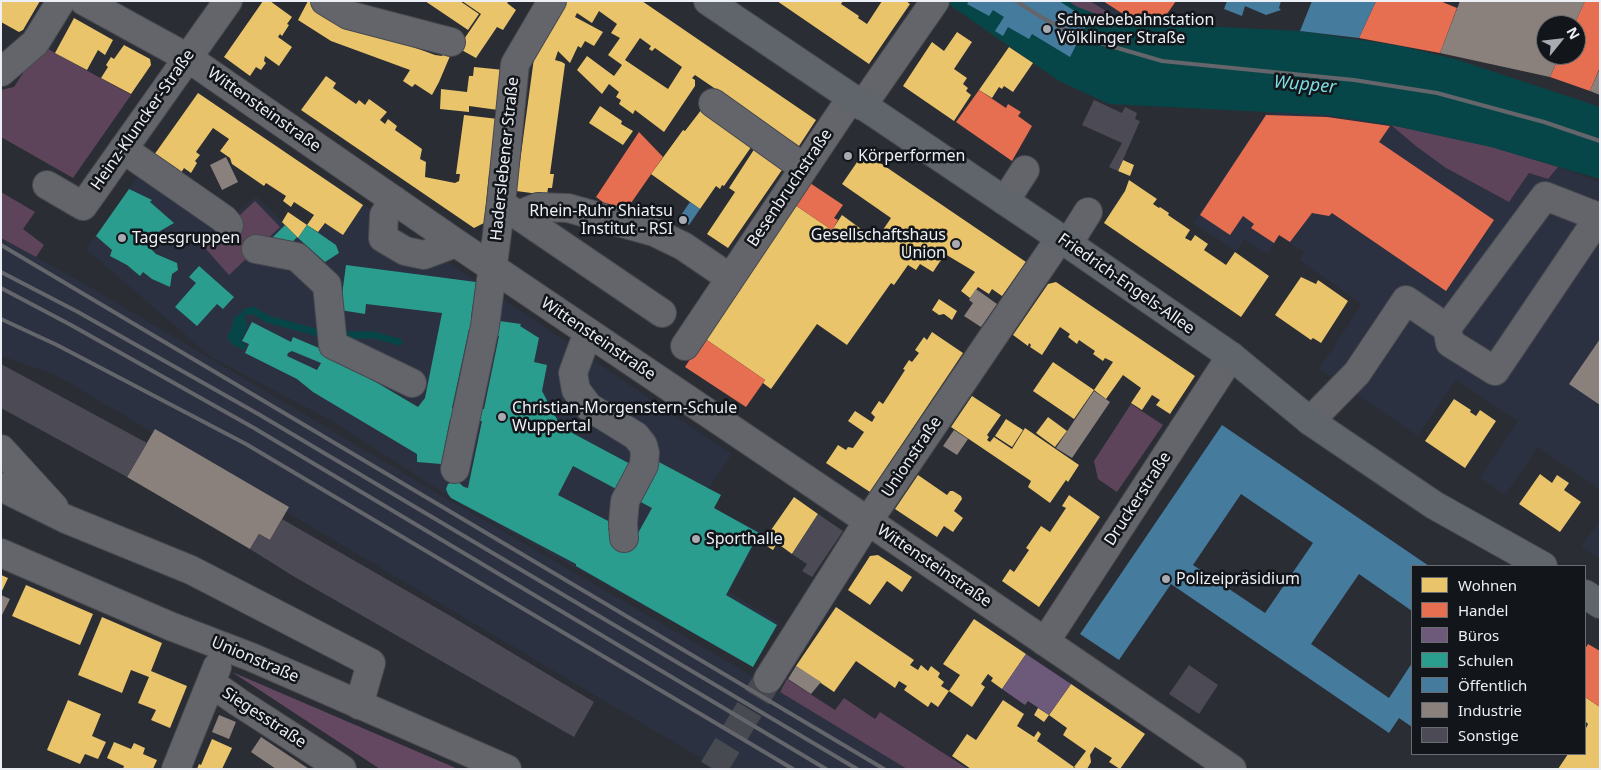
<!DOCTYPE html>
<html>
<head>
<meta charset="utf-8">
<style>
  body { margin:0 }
  #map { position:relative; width:1601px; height:770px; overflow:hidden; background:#2a2d34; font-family:"Noto Sans",sans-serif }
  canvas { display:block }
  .frame { position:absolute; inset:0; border:2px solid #eceff6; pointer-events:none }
  .legend { position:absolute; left:1411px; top:565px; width:175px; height:190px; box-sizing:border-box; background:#121519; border:1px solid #696c71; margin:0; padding:6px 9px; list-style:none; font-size:15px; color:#eceff6 }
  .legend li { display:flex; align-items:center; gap:10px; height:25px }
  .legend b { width:25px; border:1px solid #696c71 }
  .north { position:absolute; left:1536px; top:15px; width:50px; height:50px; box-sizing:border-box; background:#121519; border:1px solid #696c71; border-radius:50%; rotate:61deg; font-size:14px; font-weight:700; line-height:20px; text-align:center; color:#eceff6 }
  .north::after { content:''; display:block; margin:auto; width:18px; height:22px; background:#a8abb2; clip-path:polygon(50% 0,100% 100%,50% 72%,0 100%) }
</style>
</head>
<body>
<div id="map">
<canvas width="1601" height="770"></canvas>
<div class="frame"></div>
<ul class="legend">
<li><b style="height:14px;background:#e9c46a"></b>Wohnen</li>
<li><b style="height:14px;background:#e76f51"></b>Handel</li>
<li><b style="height:14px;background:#6d597a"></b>Büros</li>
<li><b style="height:14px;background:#2a9d8f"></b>Schulen</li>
<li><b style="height:14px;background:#457b9d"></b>Öffentlich</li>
<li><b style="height:14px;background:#8a817c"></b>Industrie</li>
<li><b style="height:14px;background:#4c4a55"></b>Sonstige</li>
</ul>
<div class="north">N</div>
</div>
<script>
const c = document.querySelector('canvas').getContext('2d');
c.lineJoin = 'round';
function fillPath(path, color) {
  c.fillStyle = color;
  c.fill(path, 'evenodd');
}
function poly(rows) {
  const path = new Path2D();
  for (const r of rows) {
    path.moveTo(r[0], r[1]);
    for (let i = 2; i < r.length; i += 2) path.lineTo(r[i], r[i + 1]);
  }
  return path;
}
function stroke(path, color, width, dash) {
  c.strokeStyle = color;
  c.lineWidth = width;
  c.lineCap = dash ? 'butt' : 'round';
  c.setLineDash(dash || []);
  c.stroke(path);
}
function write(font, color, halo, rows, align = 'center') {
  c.font = font + ' "Noto Sans",sans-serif';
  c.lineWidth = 5;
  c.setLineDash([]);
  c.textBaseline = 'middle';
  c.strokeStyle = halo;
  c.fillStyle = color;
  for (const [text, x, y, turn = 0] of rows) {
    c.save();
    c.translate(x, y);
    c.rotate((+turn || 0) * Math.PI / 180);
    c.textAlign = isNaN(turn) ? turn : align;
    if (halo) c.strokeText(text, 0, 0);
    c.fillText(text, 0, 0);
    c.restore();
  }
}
fillPath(poly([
  [1090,1,1175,1,1134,21,1111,14],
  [1268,111,1326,115,1391,125,1417,147,1446,168,1509,202,1529,173,1548,179,1558,167,1600,182,1600,490,1538,447,1505,495,1480,478,1518,421,1456,380,1418,436,1319,369,1362,304,1299,260,1304,252,1279,236,1267,254,1244,239,1236,251,1193,223],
  [142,171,217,229,256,196,299,238,333,184,732,454,709,488,714,508,761,532,729,592,780,623,752,666,462,505,336,423,211,357,86,249],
  [1,238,78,280,432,490,780,692,907,769,719,769,56,375,1,356],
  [1600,520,1600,559,1581,547]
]), '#2b3140');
fillPath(poly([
  [1068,1,1090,1,1111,14,1134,21,1109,19,1077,7],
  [41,45,131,95,73,178,1,137,1,90,14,87],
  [1391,125,1492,147,1558,167,1548,179,1529,173,1509,202,1446,168,1417,147],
  [1,192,35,212,23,229,44,245,36,257,1,238],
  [255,201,280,227,229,275,205,248],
  [1131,404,1163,425,1117,492,1098,479,1094,461],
  [787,679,835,710,844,698,875,719,880,712,968,769,907,769,780,692]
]), '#5d445b');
fillPath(poly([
  [232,672,458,769,380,769]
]), '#644861');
fillPath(poly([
  [944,1,1068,1,1077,7,1109,19,1160,24,1300,31,1401,46,1455,59,1600,107,1600,179,1491,147,1391,125,1326,115,1109,104,1059,81],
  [246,312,244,317,248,325,241,341,246,345,244,350,231,344,227,336,231,330,234,318,241,313]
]), '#074648');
fillPath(poly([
  [1,1,40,1,23,30,19,32,1,22],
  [263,1,270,1,292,17,287,24,289,25,282,36,280,34,278,37,292,47,279,66,265,56,264,61,266,63,261,70,256,67,250,76,224,57],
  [308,1,312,1,353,25,435,55,442,56,447,46,453,49,439,82,432,95,415,84,412,87,403,81,410,70,331,41,298,20],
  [425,1,460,1,479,14,468,30],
  [462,1,509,1,507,3,516,10,503,30,497,27,476,58,458,48,481,14],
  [561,1,642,1,816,120,799,146,787,138,784,142,773,134,776,130,695,75,692,78,695,80,695,86,664,132,635,110,633,114,619,104,621,100,616,97,619,92,609,84,602,94,577,70,587,56,614,76,622,65,608,55,620,38,611,33,617,24,599,11,592,23,577,13,575,17,603,32,594,46,585,41,581,48,578,46,570,63,558,51,555,60,562,62,565,64,550,174,554,174,552,188,548,188,547,195,516,191,534,58],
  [640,38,651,46,649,49,652,51,655,48,682,67,668,89,625,60],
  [777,1,843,1,841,4,859,16,858,18,867,24,882,1,906,1,910,4,869,64],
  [74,18,113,40,105,55,98,50,87,70,55,53],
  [957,32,972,42,954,69,967,78,963,84,968,88,966,91,971,95,954,121,903,86,932,42,944,51],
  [124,45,150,59,151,65,131,94,101,78,108,67,106,65,111,57,114,59],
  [1009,47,1033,63,1013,92,1004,86,1002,89,999,87,992,98,979,90],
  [474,67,504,70,498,110,469,106,469,112,440,109,441,89,467,92,469,76,473,76],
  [326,76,336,83,333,88,356,104,359,100,365,105,369,99,387,112,380,120,385,124,388,119,397,126,395,130,422,149,420,159,426,162,425,177,455,183,459,181,460,174,456,174,464,115,498,119,490,176,489,175,484,223,474,228,301,110],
  [198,93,363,205,343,235,325,223,318,232,307,225,314,215,294,202,291,207,283,201,286,196,266,183,264,186,232,164,230,158,220,151,229,139,213,128,196,152,200,155,195,161,197,163,191,173,184,168,179,176,154,155],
  [705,105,756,140,724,186,722,185,720,189,716,186,700,209,651,174,683,130,685,131],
  [600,106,622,121,621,124,633,131,623,145,589,123],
  [755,148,784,167,728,248,707,234,735,192,729,188],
  [864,152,1026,262,1002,296,992,289,989,294,978,287,970,298,961,291,975,272,945,254,933,272,920,264,916,270,908,265,894,285,891,283,847,345,817,324,771,389,763,383,765,380,704,338,795,205,832,230,842,215,876,240,891,218,842,184],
  [1123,160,1134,165,1130,176,1118,171],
  [1129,180,1157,199,1153,204,1159,208,1160,207,1169,213,1168,215,1190,230,1185,238,1191,241,1195,235,1208,244,1204,250,1226,265,1235,252,1269,276,1241,317,1104,223,1125,191],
  [288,212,307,225,298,238,282,222],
  [1301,277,1316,284,1318,280,1348,301,1321,343,1313,338,1311,340,1275,315],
  [1056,282,1195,376,1170,414,1156,405,1160,400,1152,395,1142,410,1131,403,1141,388,1123,375,1106,399,1094,390,1113,362,1105,358,1103,361,1093,354,1095,351,1079,340,1077,344,1068,337,1070,334,1060,327,1042,355,1030,347,1031,345,1029,343,1028,346,1013,335,1048,284],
  [939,299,957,311,952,320,944,314,939,315,932,310],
  [932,332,963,353,870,492,826,463,838,445,846,450,848,447,853,448,864,432,848,421,855,411,872,422,875,417,871,413,879,401,883,404,905,370,903,369,909,360,912,362,919,353,915,350,924,337,927,340],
  [1053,362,1094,390,1074,419,1033,391],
  [972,396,1001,415,987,435,989,437,987,440,990,442,994,437,1012,449,1025,428,1079,465,1068,482,1066,480,1050,503,1028,487,1031,481,951,427],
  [1454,399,1471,410,1470,412,1476,416,1480,410,1496,421,1465,468,1425,441],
  [1048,417,1067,431,1055,447,1036,433],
  [1006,419,1023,430,1012,447,995,436],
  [1540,474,1552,483,1557,475,1569,483,1564,490,1581,502,1560,532,1519,504],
  [918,475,947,495,950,491,953,491,961,496,962,499,954,511,963,518,953,532,944,526,937,537,895,509],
  [1069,495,1100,517,1039,607,1002,581,1010,569,1014,572,1029,550,1026,548,1041,526,1050,532,1066,508,1062,506],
  [794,497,818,514,792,554,777,543,773,550,762,543],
  [878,555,912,577,902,592,887,581,870,605,848,590,870,556],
  [1,575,8,578,1,593],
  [26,585,93,614,80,645,12,616],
  [836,607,914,660,910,665,918,670,921,665,928,671,931,666,940,673,938,677,944,682,941,686,949,691,938,707,931,702,928,707,904,690,907,686,899,681,895,688,856,661,834,692,796,666],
  [102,617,162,643,151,671,187,686,170,728,151,720,156,710,138,703,149,677,131,670,122,693,78,675],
  [974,619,1026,654,1002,689,991,681,993,678,988,674,981,684,985,687,972,707,949,691,960,675,943,664],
  [1071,684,1145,734,1120,769,1109,762,1112,758,1095,747,1090,755,1091,762,1087,769,1077,769,1074,767,1086,751,1063,735,1067,728,1049,715,1044,722,1034,715,1038,708,1049,715],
  [1585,697,1600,707,1600,769,1558,769,1568,754,1585,754,1585,730,1588,724,1585,721],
  [68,700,101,714,92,736,106,742,98,759,85,754,80,764,47,750],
  [1003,700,1024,714,1017,726,1034,737,1038,731,1041,734,1037,741,1074,767,1073,769,971,769,952,756,967,734,976,740],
  [212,739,232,748,222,769,197,769,199,764,201,765],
  [114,742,131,749,134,743,145,748,143,754,157,760,153,769,123,769,124,766,107,758]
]), '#e9c46a');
fillPath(poly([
  [1103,1,1176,1,1160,24,1134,21],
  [1376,1,1440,1,1457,8,1440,53,1359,38],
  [1585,1,1600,1,1600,67,1590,91,1550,77,1560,55,1576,55,1576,25,1574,25],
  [979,90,1006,108,1008,104,1021,112,1018,116,1032,126,1012,161,956,122],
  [1266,115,1327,117,1390,126,1379,142,1494,220,1446,291,1332,213,1329,216,1312,213,1290,242,1279,235,1274,243,1251,228,1254,224,1243,216,1230,235,1200,215],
  [639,132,663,157,622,216,596,197],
  [810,183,843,205,834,218,838,220,832,230,795,205],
  [704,338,765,380,746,407,685,367],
  [1588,644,1600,651,1600,707,1585,697,1585,649]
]), '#e76f51');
fillPath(poly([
  [1026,654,1071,684,1049,715,1028,701,1025,705,1002,689]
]), '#6d597a');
fillPath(poly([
  [129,189,152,200,150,202,174,223,155,234,148,232,145,240,147,240,149,247,156,254,177,263,178,270,172,274,170,287,152,279,143,272,140,276,127,265,110,256,112,250,96,236],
  [285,225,297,237,286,249,273,237],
  [307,225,336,245,339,253,325,262,298,238],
  [346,265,476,282,471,317,521,324,520,326,539,338,534,362,547,365,542,391,561,427,634,466,657,461,721,495,714,508,759,533,726,595,777,625,753,667,576,566,576,564,451,498,448,494,446,489,448,484,453,482,458,482,464,487,468,488,482,421,450,419,441,464,417,462,417,454,313,392,297,379,245,353,249,344,242,341,252,322,291,342,293,337,347,360,347,365,418,407,425,398,442,313,366,304,365,314,340,310],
  [469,329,499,336,484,409,452,408],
  [292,351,321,363,317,370,287,356,288,353],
  [573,466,652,508,632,544,608,529,612,523,558,495],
  [199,266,234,297,223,309,217,304,197,326,175,307,196,283,189,277]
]), '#2a9d8f');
fillPath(poly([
  [969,1,1059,1,1089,20,1070,57,1032,34,1029,39,1008,27,1003,36,995,31,1004,17,993,10,989,16,967,4],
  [1227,1,1281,1,1279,8,1281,10,1266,15,1245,6,1242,16,1224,9],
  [1312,1,1376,1,1359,38,1300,31],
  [690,202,700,209,689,225,679,218],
  [1222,425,1429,566,1412,566,1412,611,1359,574,1311,644,1389,698,1412,663,1412,727,1399,718,1389,733,1171,584,1119,660,1080,634],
  [1241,494,1313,543,1265,613,1193,565]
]), '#457b9d');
fillPath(poly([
  [1460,1,1585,1,1574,25,1546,25,1546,55,1560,55,1550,77,1440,53],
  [1600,68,1600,95,1590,91],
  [226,157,238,182,222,190,210,165],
  [976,289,997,304,981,327,964,316,973,303,969,300],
  [1600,339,1600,405,1569,384],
  [1094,391,1110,402,1072,458,1056,448],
  [155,429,289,507,270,540,259,534,250,549,127,477],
  [954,430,968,439,957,455,943,446],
  [1,595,10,599,1,617],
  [796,666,821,682,811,694,788,679],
  [219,715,236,722,229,739,212,732],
  [261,737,309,769,276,769,251,752]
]), '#8a817c');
stroke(poly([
  [246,312,253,310,267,319,326,335],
  [338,335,374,335,399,342]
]), '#074648', 7);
fillPath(poly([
  [1094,100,1122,113,1125,107,1137,113,1135,119,1140,121,1118,171,1109,167,1122,143,1082,125],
  [1,364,147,443,127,477,1,408],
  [818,514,843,531,812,577,802,571,807,564,792,554],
  [282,519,454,618,594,702,574,737,293,576,250,549,259,534,270,540],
  [1189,665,1218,685,1199,714,1169,694]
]), '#4c4a55');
stroke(poly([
  [713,769,768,679]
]), '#474a51', 28, [28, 14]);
const minor = poly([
  [84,1,188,58,456,243,868,521,1232,769],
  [325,1,348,15,451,42],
  [1,72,35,43,61,1],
  [713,103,804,168],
  [862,106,935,1],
  [123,149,224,219,229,225],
  [47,185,83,206,228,1],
  [394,200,384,215,383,238,405,251,424,255,456,243],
  [1005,201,1025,170],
  [506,207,662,313],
  [518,215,538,207,568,208,654,232,683,246,730,278],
  [1068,244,1088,212],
  [256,249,297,257,327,285,333,345,412,383],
  [588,332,573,373,576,390,589,407,636,436,643,445,645,453,644,465,625,501,623,523,624,538],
  [685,346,851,98],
  [1310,421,1357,373,1406,300,1447,328,1545,196,1599,217,1495,371,1450,343,1447,328],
  [1,449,54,507],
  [455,469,485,326,501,203,515,64,552,1],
  [1,487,66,519,191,570,371,663,359,705],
  [1,553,170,626,251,657,507,769],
  [1045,642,1231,356],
  [768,679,868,521,1060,238],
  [211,683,238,702,342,769],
  [176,769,217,667]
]);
const major = poly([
  [708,1,1060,238,1231,356,1310,421,1434,505,1543,566],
  [1585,594,1600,604]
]);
stroke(minor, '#47494f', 30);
stroke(major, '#47494f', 30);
stroke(minor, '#63656a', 28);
stroke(major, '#60656c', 28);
stroke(poly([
  [1016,1,1041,17,1080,37,1162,61,1354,80,1437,93,1544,122,1600,141],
  [1,245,884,769],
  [1,272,78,312,260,415,857,769],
  [1,288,71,325,254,428,826,769],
  [1,319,57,345,246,444,793,769]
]), '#64666b', 4);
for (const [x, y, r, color] of [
  [1047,29,5,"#a8abb2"],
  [848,156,5,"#a8abb2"],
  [683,220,5,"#a8abb2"],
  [122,238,5,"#a8abb2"],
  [956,244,5,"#a8abb2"],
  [502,417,5,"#a8abb2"],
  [696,539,5,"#a8abb2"],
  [1166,579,5,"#a8abb2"]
]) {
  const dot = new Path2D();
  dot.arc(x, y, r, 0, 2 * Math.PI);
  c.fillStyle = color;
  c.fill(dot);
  stroke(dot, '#121519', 2);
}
write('16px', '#eceff6', '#121519', [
  ["Schwebebahnstation",1057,20],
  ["Völklinger Straße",1057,38],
  ["Körperformen",858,156],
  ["Rhein-Ruhr Shiatsu",673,211,"right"],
  ["Institut - RSI",673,229,"right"],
  ["Gesellschaftshaus",946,235,"right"],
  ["Union",946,253,"right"],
  ["Tagesgruppen",132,238],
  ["Christian-Morgenstern-Schule",512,408],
  ["Wuppertal",512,426],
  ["Sporthalle",706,539],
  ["Polizeipräsidium",1176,579]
], 'left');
write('16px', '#eceff6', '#121519', [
  ["Wittensteinstraße",264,110,35],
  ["Heinz-Kluncker-Straße",143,120,-55],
  ["Haderslebener Straße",505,159,-84],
  ["Besenbruchstraße",790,188,-56],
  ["Friedrich-Engels-Allee",1126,284,35],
  ["Wittensteinstraße",598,339,34],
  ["Unionstraße",912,457,-56],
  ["Druckerstraße",1138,499,-57],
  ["Wittensteinstraße",934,566,34],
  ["Unionstraße",255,660,23],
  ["Siegesstraße",264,718,33]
]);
write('italic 18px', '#7cdbe0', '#121519', [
  ["Wupper",1305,85,5]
]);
</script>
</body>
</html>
